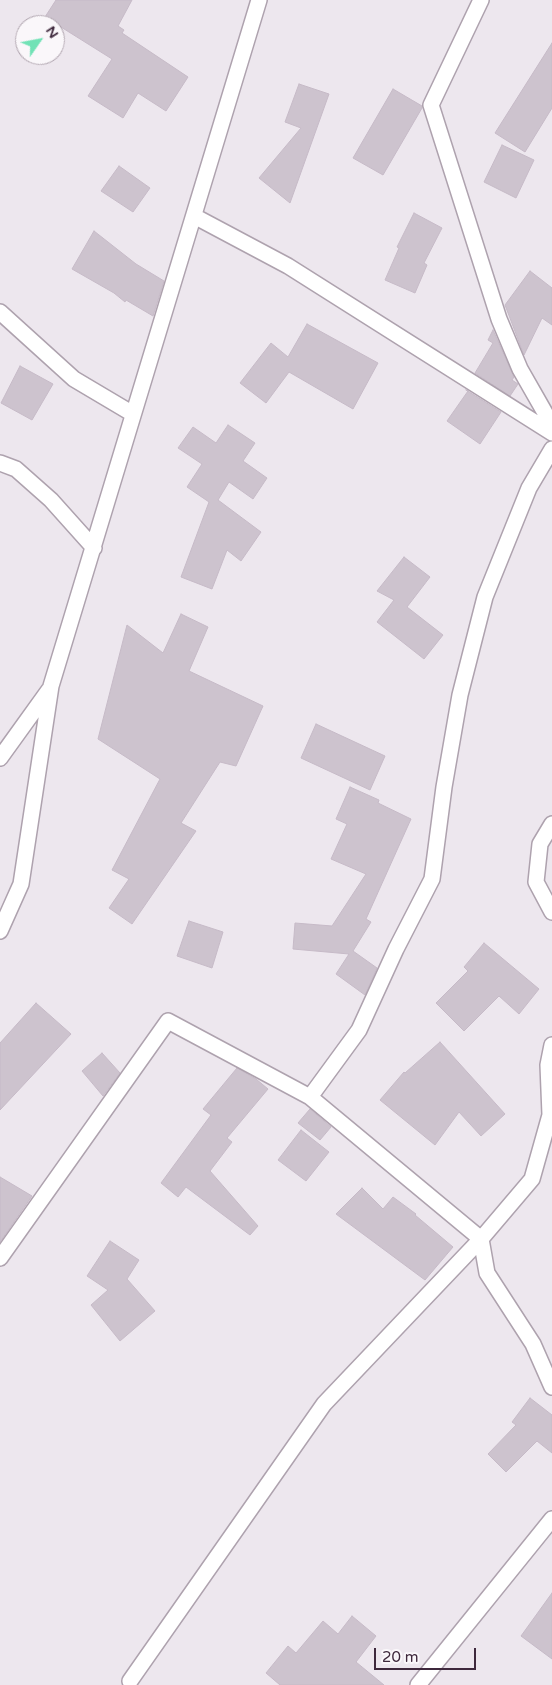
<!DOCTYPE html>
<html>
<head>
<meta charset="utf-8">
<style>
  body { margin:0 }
  #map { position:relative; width:552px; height:1685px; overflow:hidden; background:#ede7ee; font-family:"Varela Round",sans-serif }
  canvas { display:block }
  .north { position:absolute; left:15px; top:15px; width:50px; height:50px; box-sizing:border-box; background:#faf7fa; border:1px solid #afa4ae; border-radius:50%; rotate:57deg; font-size:14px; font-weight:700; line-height:20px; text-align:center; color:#3e283c }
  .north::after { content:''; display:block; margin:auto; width:18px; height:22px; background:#71e2b6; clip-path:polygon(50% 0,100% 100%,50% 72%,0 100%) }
  .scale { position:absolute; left:374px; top:1648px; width:102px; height:22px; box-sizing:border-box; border:2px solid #3e283c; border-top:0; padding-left:6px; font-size:15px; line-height:18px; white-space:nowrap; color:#3e283c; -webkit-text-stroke:4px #faf7fa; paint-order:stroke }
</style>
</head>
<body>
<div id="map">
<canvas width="552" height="1685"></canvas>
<div class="north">N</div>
<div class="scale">20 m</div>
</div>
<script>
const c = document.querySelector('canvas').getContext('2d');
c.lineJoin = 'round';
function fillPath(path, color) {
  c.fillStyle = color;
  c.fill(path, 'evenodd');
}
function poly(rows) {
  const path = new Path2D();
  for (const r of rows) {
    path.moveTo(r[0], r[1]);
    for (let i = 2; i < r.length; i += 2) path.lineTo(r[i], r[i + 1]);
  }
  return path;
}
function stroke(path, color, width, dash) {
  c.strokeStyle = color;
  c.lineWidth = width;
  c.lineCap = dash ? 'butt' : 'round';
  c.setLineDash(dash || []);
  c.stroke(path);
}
const building = poly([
  [56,0,132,0,118,26,124,30,122,33,188,77,166,111,138,93,123,118,88,96,112,59,45,17,56,0],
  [552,43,552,108,525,152,495,133,552,43],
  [299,84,329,94,290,203,259,178,301,128,285,122,299,84],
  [393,89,422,106,422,108,383,175,353,158,393,89],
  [502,145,534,160,516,198,484,182,502,145],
  [119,166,150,188,133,212,101,191,119,166],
  [414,213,442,228,424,263,427,265,415,293,385,280,399,248,397,247,414,213],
  [94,231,136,264,164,281,153,316,126,300,125,302,114,293,72,269,94,231],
  [530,271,552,288,552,325,542,318,524,355,505,305,530,271],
  [307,324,378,363,353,409,289,372,266,403,240,383,271,343,288,357,307,324],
  [493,330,514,377,512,380,518,384,510,396,475,373,493,343,488,340,493,330],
  [20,366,53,384,32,420,1,403,20,366],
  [466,390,501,412,480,444,447,421,468,391,466,390],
  [228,425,255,443,243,461,267,478,253,499,229,482,218,500,261,532,241,561,227,550,212,589,181,577,209,502,187,487,202,464,178,448,193,427,216,443,228,425],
  [404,557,430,577,407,607,443,635,424,659,377,622,394,600,377,591,404,557],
  [181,614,208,627,189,671,263,706,236,766,220,762,181,823,196,831,132,924,109,908,129,879,112,870,160,779,98,739,127,625,163,653,181,614],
  [316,724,385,756,370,790,301,758,316,724],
  [350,787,379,800,378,803,411,819,366,919,371,922,353,951,377,968,365,995,336,974,349,954,293,949,295,923,332,926,366,874,331,859,347,824,336,819,350,787],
  [189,921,223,932,212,968,177,956,189,921],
  [484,943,539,989,519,1014,499,996,464,1031,436,1003,468,971,464,967,484,943],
  [36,1003,71,1034,0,1110,0,1043,36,1003],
  [440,1042,505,1114,481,1136,459,1112,435,1145,380,1100,404,1072,405,1073,440,1042],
  [102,1053,120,1073,103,1096,82,1071,102,1053],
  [237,1068,256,1079,268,1089,227,1138,232,1142,210,1171,258,1226,250,1235,186,1187,178,1197,161,1183,211,1115,203,1109,237,1068],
  [310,1109,331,1127,320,1140,298,1123,310,1109],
  [301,1130,329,1152,306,1181,278,1160,301,1130],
  [0,1177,32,1196,0,1242,0,1177],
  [362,1188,383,1209,393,1197,416,1214,415,1215,453,1247,425,1280,336,1214,362,1188],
  [110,1241,139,1260,127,1279,155,1311,120,1341,91,1305,108,1290,87,1276,110,1241],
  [530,1398,552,1415,552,1453,537,1441,506,1472,488,1454,516,1425,512,1422,530,1398],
  [552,1593,552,1659,521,1636,552,1593],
  [352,1616,376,1636,356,1662,384,1685,280,1685,266,1673,288,1646,296,1653,323,1621,338,1634,352,1616]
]);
fillPath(building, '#cdc3ce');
stroke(building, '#c6bac7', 1);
const street = poly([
  [481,0,431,105,499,319,520,369,552,425],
  [194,216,288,266,552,433],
  [0,312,74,379,133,414],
  [0,463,16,469,51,500,94,548],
  [0,758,49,690],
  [552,824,540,844,536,882,552,912],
  [0,931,21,884,51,686,259,0],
  [552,1045,548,1065,550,1115,532,1179,481,1239,487,1273,533,1344,552,1387],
  [310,1097,359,1030,396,949,432,879,444,787,460,695,485,597,529,488,552,449],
  [0,1258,168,1021,310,1097,481,1239,324,1404,130,1681],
  [418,1685,552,1519]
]);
stroke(street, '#aea2ae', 18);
stroke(street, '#fff', 15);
</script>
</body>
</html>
